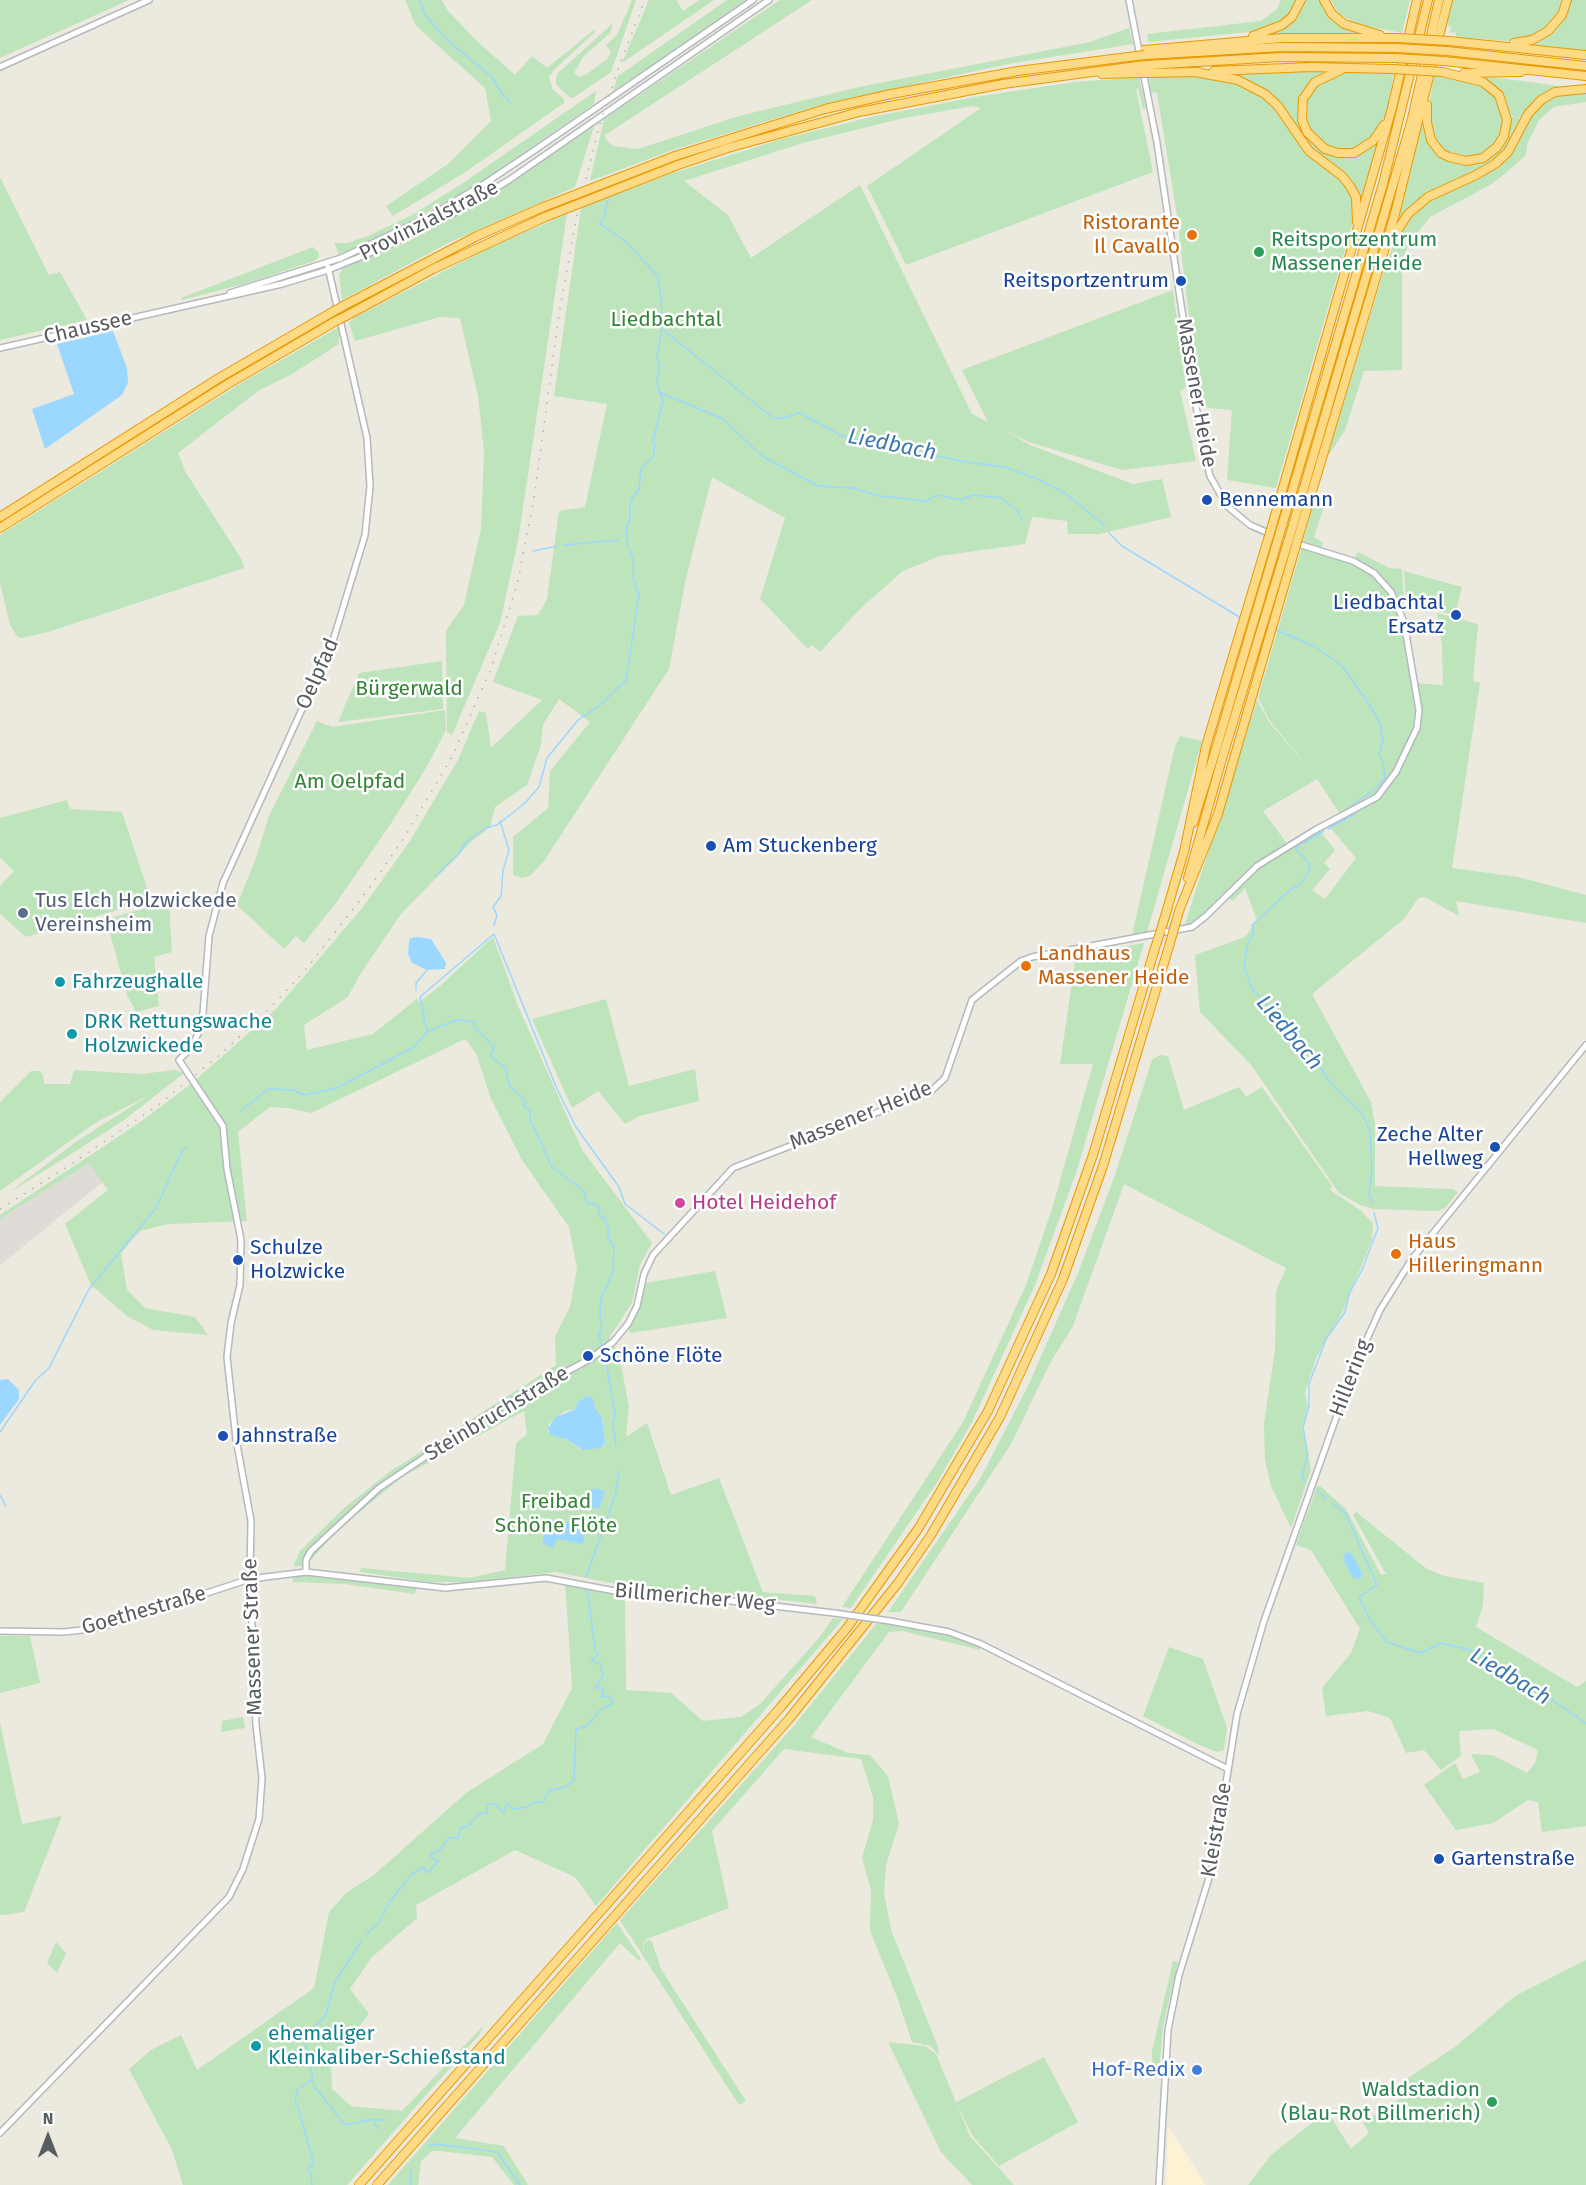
<!DOCTYPE html>
<html>
<head>
<meta charset="utf-8">
<style>
  body { margin:0 }
  #map { position:relative; width:1586px; height:2185px; overflow:hidden; background:#ece9df; font-family:"Fira Sans",sans-serif }
  canvas { display:block }
  .north { position:absolute; left:18px; top:2107px; width:60px; height:60px; -webkit-text-stroke:4px #fff; paint-order:stroke; rotate:0deg; font-size:16px; font-weight:700; line-height:24px; text-align:center; color:#585c61 }
  .north::after { content:''; display:block; margin:auto; width:21px; height:27px; background:#585c61; clip-path:polygon(50% 0,100% 100%,50% 72%,0 100%) }
</style>
</head>
<body>
<div id="map">
<canvas width="1586" height="2185"></canvas>
<div class="north">N</div>
</div>
<script>
const c = document.querySelector('canvas').getContext('2d');
c.lineJoin = 'round';
function fillPath(path, color) {
  c.fillStyle = color;
  c.fill(path, 'evenodd');
}
function poly(rows) {
  const path = new Path2D();
  for (const r of rows) {
    path.moveTo(r[0], r[1]);
    for (let i = 2; i < r.length; i += 2) path.lineTo(r[i], r[i + 1]);
  }
  return path;
}
function stroke(path, color, width, dash) {
  c.strokeStyle = color;
  c.lineWidth = width;
  c.lineCap = dash ? 'butt' : 'round';
  c.setLineDash(dash || []);
  c.stroke(path);
}
function write(font, color, halo, rows, align = 'center') {
  c.font = font + ' "Fira Sans",sans-serif';
  c.lineWidth = 5;
  c.setLineDash([]);
  c.textBaseline = 'middle';
  c.strokeStyle = halo;
  c.fillStyle = color;
  for (const [text, x, y, turn = 0] of rows) {
    c.save();
    c.translate(x, y);
    c.rotate((+turn || 0) * Math.PI / 180);
    c.textAlign = isNaN(turn) ? turn : align;
    if (halo) c.strokeText(text, 0, 0);
    c.fillText(text, 0, 0);
    c.restore();
  }
}
fillPath(poly([
  [1168,2127,1184,2151,1206,2185,1166,2185]
]), '#fdf2d3');
fillPath(poly([
  [89,1163,103,1182,0,1265,0,1219]
]), '#dfdcd7');
fillPath(poly([
  [0,0,129,0,0,58],
  [405,0,442,0,448,11,478,42,515,75,532,56,547,68,595,29,595,32,554,70,549,77,553,90,564,99,564,103,464,173,393,216,386,206,448,164,491,121,485,88,416,26],
  [632,0,636,0,611,72,573,98,569,97,556,84,557,74,613,23,610,33,583,57,574,73,579,77,587,74,608,58,611,52,606,45,617,35],
  [649,0,676,0,683,11,699,0,714,0,622,63],
  [727,0,749,0,613,91,618,76],
  [780,0,812,0,605,135,606,140,613,146,638,149,739,116,859,87,1090,42,1129,28,1133,44,1008,64,820,105,673,150,590,181,604,119],
  [1281,0,1298,0,1289,14,1277,25,1259,31,1148,42,1147,34,1261,21,1277,9],
  [1305,0,1322,0,1339,24,1356,33,1270,34,1290,23],
  [1331,0,1410,0,1402,33,1356,24,1338,13],
  [1452,0,1562,0,1557,13,1545,28,1524,39,1506,41,1457,37,1455,32,1449,33,1452,27,1447,25],
  [1570,0,1586,0,1586,52,1531,44,1552,31],
  [1325,71,1307,89,1305,133,1313,143,1324,150,1355,154,1384,131,1360,210,1358,196,1311,150,1288,116,1254,84,1231,75,1231,72],
  [1359,71,1394,74,1387,110,1378,131,1371,140,1354,149,1328,147,1310,130,1307,120,1308,99,1318,83,1341,73],
  [1183,76,1214,77,1249,88,1268,101,1301,147,1337,176,1349,190,1353,200,1354,218,1276,488,1227,480,1232,410,1200,407,1176,209,1157,93,1151,92,1149,77],
  [1434,76,1459,77,1480,84,1497,96,1503,111,1504,127,1498,141,1482,156,1466,159,1442,151,1433,140,1428,111],
  [1139,77,1146,108,1143,109,1138,88,1136,89,1153,172,906,265,867,186,981,108,973,106,904,118,803,143,684,181,728,215,751,258,860,185,972,414,988,422,962,370,1173,290,1186,388,1180,391,1196,461,1122,470,1029,442,1002,429,1030,445,1133,484,1162,479,1171,517,1099,534,1068,534,1067,521,1032,517,1025,544,940,556,903,571,862,607,820,652,812,645,808,649,760,599,785,518,712,477,686,578,669,669,544,861,530,876,522,878,513,875,513,837,548,808,550,771,590,722,559,699,543,725,541,745,527,785,495,807,490,827,472,841,401,914,359,976,348,997,304,1025,307,1050,373,1034,417,999,419,1002,440,986,493,937,518,1006,582,1150,652,1243,640,1265,632,1303,609,1338,619,1354,629,1407,626,1437,647,1423,671,1495,719,1478,763,1592,815,1596,817,1604,741,1595,656,1592,556,1572,470,1582,429,1582,360,1572,361,1568,469,1578,505,1570,516,1443,527,1434,524,1411,402,1477,337,1531,312,1559,301,1566,293,1566,300,1551,343,1509,388,1473,556,1365,555,1337,570,1307,577,1269,569,1227,522,1160,491,1099,476,1053,465,1039,311,1113,288,1108,270,1107,238,1132,247,1221,168,1224,140,1231,121,1253,127,1290,145,1308,195,1317,208,1335,153,1330,127,1316,91,1285,65,1224,108,1190,89,1163,0,1219,0,1215,139,1123,191,1084,277,1008,363,907,410,841,458,760,479,711,486,713,491,748,542,700,493,682,518,616,538,615,547,599,559,511,585,507,607,404,554,396,581,208,673,173,782,139,871,117,975,97,1075,82],
  [587,1396,602,1418,605,1443,603,1446,580,1449,569,1441,548,1432,549,1424,565,1411,576,1409,577,1402],
  [1481,77,1506,79,1568,87,1554,91,1524,117,1515,118,1508,112,1505,101],
  [596,91,594,104,480,183,383,236,339,254,334,243,347,243,368,236,412,215,460,185],
  [1586,91,1586,102,1554,107,1539,120,1527,145,1526,155,1513,167,1492,184,1430,217,1410,242,1402,260,1402,370,1364,371,1345,430,1327,458,1386,264,1396,238,1411,216,1430,199,1496,166,1530,115,1543,102,1555,95],
  [1509,116,1523,120,1506,150,1494,162,1475,173,1444,186,1393,230,1422,123,1425,134,1438,155,1448,161,1463,164,1475,163,1493,154],
  [594,126,575,187,446,244,342,300,339,275,344,266,403,244,471,208],
  [0,177,49,275,60,272,87,320,0,340],
  [567,214,518,541,500,623,452,735,447,732,446,631,464,605,481,529,484,451,478,396,460,318,440,317,355,341,349,323,355,317,489,248],
  [313,247,319,253,319,257,314,261,251,282,182,300,181,298],
  [339,327,339,344,292,374,258,391,178,453,185,471,242,560,244,568,48,632,21,638,17,636,10,625,0,583,0,535,243,382],
  [1313,503,1324,506,1314,537,1323,543,1321,547,1303,542],
  [1302,546,1352,563,1375,577,1390,594,1403,629,1416,704,1415,727,1395,771,1376,795,1340,814,1317,779,1263,811,1288,845,1248,870,1205,915,1184,927,1257,700,1269,722,1316,777,1270,721,1258,698],
  [1358,552,1389,568,1402,569,1404,603,1400,603,1378,573,1354,559],
  [1404,571,1462,587,1455,615,1406,603],
  [1437,613,1478,624,1473,681,1480,683,1452,868,1518,877,1586,895,1586,923,1456,901,1459,916,1425,897,1418,898,1405,918,1312,994,1371,1102,1375,1124,1375,1186,1452,1189,1458,1192,1445,1208,1437,1211,1373,1209,1360,1205,1339,1193,1252,1066,1200,1012,1195,955,1245,937,1257,920,1245,888,1233,901,1229,897,1250,873,1319,830,1335,850,1324,863,1330,869,1312,890,1325,899,1356,858,1328,825,1378,799,1398,773,1419,728,1416,683,1443,685,1442,645],
  [442,661,443,709,338,722,359,673],
  [445,710,446,730,426,768,390,825,336,903,304,943,296,936,284,949,237,905,256,858,269,816,317,721,332,727],
  [1180,736,1202,741,1147,932,1132,935,1175,746],
  [67,800,70,809,122,812,151,900,26,937,0,914,0,886,14,871,0,858,0,818],
  [169,902,172,952,154,957,159,1006,136,1012,127,995,106,919],
  [1144,943,1076,1173,1035,1285,971,1424,936,1484,851,1608,842,1607,963,1422,1026,1285,1052,1209,1093,1064,1060,1064,1076,955],
  [606,999,629,1086,695,1069,699,1101,640,1116,625,1124,598,1091,572,1108,532,1019],
  [1160,1055,1168,1056,1184,1110,1239,1087,1246,1097,1262,1087,1332,1186,1330,1190,1360,1210,1373,1223,1372,1240,1342,1313,1316,1358,1305,1393,1308,1407,1302,1428,1311,1470,1291,1528,1271,1486,1265,1460,1264,1424,1275,1350,1276,1291,1286,1268,1124,1184,1073,1326,1050,1363,1011,1444,901,1612,888,1612,980,1479,1027,1388,1078,1273,1114,1178,1152,1060],
  [74,1070,141,1074,175,1070,184,1073,124,1120,68,1156,10,1192,77,1141,148,1096,95,1123,0,1191,0,1102,31,1071,39,1071,43,1074,44,1084,70,1084],
  [715,1271,727,1318,630,1333,629,1327,641,1304,646,1283],
  [1317,1486,1320,1486,1346,1509,1381,1575,1386,1574,1353,1515,1356,1512,1427,1569,1445,1576,1484,1583,1483,1605,1476,1627,1577,1687,1586,1681,1586,1826,1542,1832,1538,1802,1528,1800,1493,1823,1456,1830,1424,1785,1455,1763,1463,1779,1480,1772,1471,1754,1493,1755,1527,1773,1535,1763,1538,1750,1493,1729,1459,1731,1461,1756,1441,1770,1424,1750,1406,1753,1390,1718,1368,1711,1326,1716,1322,1688,1351,1653,1360,1629,1311,1550,1296,1545],
  [314,1575,348,1577,416,1588,415,1594,345,1584,293,1582,292,1576],
  [565,1580,614,1591,625,1602,626,1690,671,1693,703,1721,741,1717,760,1704,819,1638,833,1618,843,1619,596,1906,575,1877,515,1850,416,1905,417,1918,371,1958,350,1989,369,2014,331,2062,332,2089,351,2106,402,2111,485,2024,479,2035,347,2185,183,2185,172,2150,129,2069,151,2050,181,2035,197,2070,314,1988,329,1912,346,1893,374,1875,466,1793,543,1744,572,1688],
  [877,1623,949,1634,981,1646,980,1650,902,1631,889,1632,811,1737,848,1753,870,1755,888,1776,899,1824,886,1865,884,1892,891,1930,938,2047,939,2056,931,2046,912,2042,897,1997,870,1931,871,1890,862,1858,873,1820,873,1797,861,1759,784,1749,712,1831,729,1908,647,1939,643,1943,644,1955,644,1943,649,1940,652,1942,661,1969,746,2101,739,2105,620,1920,792,1728],
  [0,1636,30,1636,40,1683,0,1693],
  [1169,1647,1203,1659,1227,1728,1224,1750,1217,1752,1197,1744,1143,1716],
  [243,1717,245,1728,221,1732,222,1721],
  [0,1723,22,1824,62,1816,24,1912,3,1915,0,1915],
  [617,1923,641,1959,639,1961,620,1943,455,2138,504,2146,528,2185,514,2185,492,2157,439,2151,432,2151,421,2161,418,2185,388,2185],
  [56,1942,66,1953,57,1973,47,1963],
  [1586,1960,1586,2185,1248,2185,1271,2155,1327,2111,1351,2149,1369,2133,1363,2123,1403,2097,1396,2086,1455,2047,1515,1996],
  [1173,1961,1178,1962,1163,2026,1159,2071,1153,2073,1152,2051],
  [888,2042,925,2046,936,2054,970,2136,1014,2185,972,2185,941,2152],
  [1044,2057,1078,2122,999,2166,972,2135,956,2102]
]), '#bde4bb');
fillPath(poly([
  [113,331,127,368,128,383,122,395,45,449,32,409,74,394,57,344],
  [418,937,431,939,446,963,445,969,427,970,412,963,408,954,409,942,410,938],
  [8,1379,19,1390,19,1399,0,1425,0,1380],
  [587,1396,592,1397,595,1408,602,1418,605,1443,600,1448,583,1450,566,1439,550,1435,548,1428,556,1417,576,1409,577,1402],
  [595,1488,605,1491,599,1509,589,1506,591,1490],
  [548,1519,586,1526,583,1544,558,1539,552,1548,542,1543],
  [1346,1552,1352,1554,1362,1573,1360,1579,1353,1578,1343,1559]
]), '#9cd7ff');
stroke(poly([
  [419,0,426,16,448,41,492,77,503,95,510,102],
  [609,195,605,215,600,224,624,240,658,276,661,299,662,329,657,358,660,366,657,383,663,401,653,441,655,446,653,457,641,469,639,489,630,501,630,518,626,530,628,546],
  [662,329,773,418,783,418,800,413,842,436,966,462,1004,467,1038,479,1065,493,1105,526],
  [659,392,723,419,762,456,818,486,853,488,879,496,926,501,938,495,960,500,973,495,1001,498,1018,511,1022,519],
  [1109,533,1122,546,1241,618],
  [564,545,618,540],
  [533,551,557,546],
  [1274,629,1316,647,1343,667,1371,707,1380,724,1383,740,1379,754,1383,762,1385,777,1377,788,1351,806],
  [1328,829,1355,814],
  [1302,844,1324,831],
  [1299,846,1295,848,1309,863,1309,870,1301,884,1290,890,1252,925,1254,933,1248,942,1244,967,1253,990,1307,1047,1331,1084,1362,1113,1370,1131,1372,1171,1369,1194,1372,1204],
  [436,876,458,855,466,842,486,828,497,825,524,804,539,787,547,758,578,720,599,706,626,680,639,595,633,577,634,564,630,550],
  [494,925,497,915,493,907,501,896,503,870,509,850,500,821],
  [416,990,416,983,427,970],
  [241,1111,268,1089,293,1090,305,1095,337,1088,414,1047,427,1032],
  [599,1348,602,1344,599,1335,602,1330,600,1313,601,1298,613,1272,614,1246,608,1237,608,1228,604,1217,600,1216,598,1205,587,1203,584,1191,552,1167,530,1120,530,1110,524,1106,525,1100,509,1086,506,1068,491,1057,494,1047,475,1028,476,1022,457,1020,428,1031,425,1023,420,997,494,934,557,1089,576,1127,619,1187,625,1204,664,1234],
  [605,1357,615,1415,613,1423,616,1446],
  [0,1432,35,1381,49,1368,89,1289,156,1208,182,1151,187,1147],
  [1305,1482,1302,1476,1308,1455,1303,1428,1309,1406,1309,1384,1326,1339,1345,1312,1349,1294,1362,1270,1378,1228,1374,1213],
  [1317,1491,1326,1498],
  [0,1495,6,1506],
  [1332,1503,1346,1514,1377,1585,1359,1597,1370,1620,1387,1642,1420,1653,1441,1643,1470,1650,1509,1671,1586,1723],
  [586,1577,615,1496,619,1471],
  [366,1934,378,1924,390,1901,412,1874,424,1867,425,1872,429,1872,438,1861,431,1857,431,1854,439,1851,449,1838,458,1838,460,1828,468,1826,479,1814,487,1813,488,1804,495,1804,503,1813,507,1803,513,1809,527,1807,534,1802,543,1802,549,1791,566,1787,574,1780,576,1729,587,1726,602,1708,612,1704,612,1700,609,1696,602,1697,603,1688,595,1688,603,1676,601,1664,591,1661,598,1655,595,1649,588,1594,585,1590],
  [313,2080,314,2086,345,2125,369,2120,386,2120],
  [374,2123,379,2129],
  [428,2146,436,2144,497,2152,520,2185],
  [411,2170,411,2185],
  [312,2185,311,2175,308,2168,313,2165,312,2157,298,2107,295,2104,297,2090,313,2079,304,2036,325,2017,335,1982,362,1940]
]), '#9cd7ff', 1.5);
const tertiary = poly([
  [306,1572,306,1560,311,1551,379,1488,490,1413,590,1359,613,1342,628,1324,637,1306,644,1274,653,1255,733,1168,930,1092,945,1078,972,1000,1021,961,1032,957,1192,927,1206,916,1257,866,1315,830,1377,797,1396,772,1417,728,1419,710,1404,622,1391,592,1374,573,1353,561,1282,539,1250,525,1227,506,1210,476,1201,439,1157,143,1129,0],
  [0,2133,229,1897,243,1869,259,1819,262,1778,256,1725,250,1575,251,1521,236,1439,227,1357,231,1323,240,1285,241,1240,227,1169,223,1126,179,1060,191,1048,202,1026,209,936,223,883,333,641,365,535,370,486,367,438,328,267]
]);
const secondary = poly([
  [0,67,149,0],
  [230,293,341,258,428,217,481,186,532,152,753,0],
  [0,348,282,284,328,270,387,246,449,216,509,180,769,0],
  [890,1621,949,1632,981,1644,1228,1769],
  [0,1631,64,1632,99,1628,250,1579,306,1572,445,1588,546,1578,652,1598,714,1599,834,1613],
  [1159,2185,1168,2030,1179,1975,1213,1865,1237,1714,1264,1621,1353,1370,1380,1310,1412,1259,1586,1045]
]);
const motorway = poly([
  [1324,0,1332,14,1344,24,1380,35],
  [1253,36,1282,25,1292,17,1301,0],
  [1449,41,1586,55],
  [1514,43,1532,40,1548,31,1562,15,1567,0],
  [1144,50,1282,38,1399,38],
  [1447,51,1586,66],
  [1145,55,1281,47,1397,48],
  [1444,61,1586,76],
  [1147,65,1281,57,1395,58],
  [1341,70,1315,82,1303,99,1302,120,1307,132,1325,149,1338,153,1354,153,1373,141,1384,125],
  [1214,71,1311,67,1392,69],
  [1195,72,1238,80,1265,94,1278,106,1309,151,1342,176,1350,186,1356,197,1357,222],
  [1148,73,1199,72],
  [1464,73,1521,72],
  [1102,74,1139,73],
  [1427,105,1427,122,1431,140,1441,153,1449,157,1466,161,1483,158,1497,147,1504,136,1507,120,1499,95,1483,82,1442,72],
  [675,156,825,109,891,94,1018,71,1136,56],
  [678,165,728,148,859,112,1003,84,1137,66],
  [1392,239,1408,214,1428,197,1476,175,1495,164,1508,152,1528,114,1541,100,1555,92,1586,89],
  [343,306,477,236,541,208],
  [346,316,433,269,545,217],
  [0,517,219,378,334,311],
  [1272,526,1392,108,1417,0],
  [0,528,228,384,336,321],
  [1281,529,1383,184,1428,0],
  [1291,532,1411,123,1439,0],
  [1299,535,1395,214,1448,0],
  [1193,823,1216,749],
  [1184,852,1206,746,1257,576],
  [1188,878,1224,752],
  [1179,911,1218,814,1235,755],
  [1161,930,1185,848],
  [359,2185,780,1708,847,1628,918,1529,988,1411,1051,1274,1093,1155,1155,948],
  [377,2185,789,1719,898,1583,931,1535,1000,1417,1063,1279,1103,1166,1170,943]
]);
stroke(tertiary, '#b5b8bd', 8);
stroke(secondary, '#b5b9bf', 8);
stroke(motorway, '#ea9901', 10);
stroke(tertiary, '#fff', 5);
stroke(secondary, '#fff', 5);
stroke(motorway, '#fcda86', 8);
stroke(poly([
  [0,1209,67,1167,161,1103,222,1053,273,1005,307,968,367,891,404,838,452,757,490,671,517,585,534,499,559,314,576,220,599,127,620,64,645,0]
]), '#b1b2b2', 1.5, [1.5, 8]);
const secondaryBridge = poly([
  [834,1613,890,1621]
]);
const motorwayBridge = poly([
  [1399,38,1449,41],
  [1397,48,1447,51],
  [1136,56,1145,55],
  [1395,58,1444,61],
  [1137,66,1147,65],
  [1392,69,1442,72],
  [1139,73,1148,73],
  [541,208,675,156],
  [545,217,678,165],
  [334,311,343,306],
  [336,321,346,316],
  [1257,576,1272,526],
  [1216,749,1281,529],
  [1224,752,1291,532],
  [1235,755,1299,535],
  [1170,943,1179,911],
  [1155,948,1161,930]
]);
stroke(secondaryBridge, '#b5b9bf', 8, []);
stroke(motorwayBridge, '#ea9901', 10, []);
stroke(secondaryBridge, '#fff', 5);
stroke(motorwayBridge, '#fcda86', 8);
for (const [x, y, r, color] of [
  [1192,235,6,"#e8710a"],
  [1259,252,6,"#2e9e5b"],
  [1181,281,6,"#1a4fb4"],
  [1207,500,6,"#1a4fb4"],
  [1456,615,6,"#1a4fb4"],
  [711,846,6,"#1a4fb4"],
  [23,913,6,"#5c6f8a"],
  [1026,966,6,"#e8710a"],
  [60,982,6,"#0f9aa8"],
  [72,1034,6,"#0f9aa8"],
  [1495,1147,6,"#1a4fb4"],
  [680,1203,6,"#d1479c"],
  [1396,1254,6,"#e8710a"],
  [238,1260,6,"#1a4fb4"],
  [588,1356,6,"#1a4fb4"],
  [223,1436,6,"#1a4fb4"],
  [1439,1859,6,"#1a4fb4"],
  [256,2046,6,"#0f9aa8"],
  [1197,2070,6,"#3f7fe0"],
  [1492,2102,6,"#2e9e5b"]
]) {
  const dot = new Path2D();
  dot.arc(x, y, r, 0, 2 * Math.PI);
  c.fillStyle = color;
  c.fill(dot);
  stroke(dot, '#fff', 2);
}
write('21px', '#585c61', '#fff', [
  ["Provinzialstraße",429,221,-27],
  ["Chaussee",88,328,-13],
  ["Massener Heide",1196,393,80],
  ["Oelpfad",318,674,-66],
  ["Massener Heide",861,1116,-22],
  ["Hillering",1351,1378,-69],
  ["Steinbruchstraße",497,1414,-31],
  ["Billmericher Weg",695,1598,5],
  ["Goethestraße",144,1611,-16],
  ["Massener Straße",253,1637,-92],
  ["Kleistraße",1217,1830,-80]
]);
write('21px', '#c56008', '#fff', [
  ["Ristorante",1180,223,"right"],
  ["Il Cavallo",1180,247,"right"],
  ["Landhaus",1038,954],
  ["Massener Heide",1038,978],
  ["Haus",1408,1242],
  ["Hilleringmann",1408,1266]
], 'left');
write('21px', '#27864d', '#fff', [
  ["Reitsportzentrum",1271,240],
  ["Massener Heide",1271,264],
  ["Waldstadion",1480,2090,"right"],
  ["(Blau-Rot Billmerich)",1480,2114,"right"]
], 'left');
write('21px', '#164399', '#fff', [
  ["Reitsportzentrum",1169,281,"right"],
  ["Bennemann",1219,500],
  ["Liedbachtal",1444,603,"right"],
  ["Ersatz",1444,627,"right"],
  ["Am Stuckenberg",723,846],
  ["Zeche Alter",1483,1135,"right"],
  ["Hellweg",1483,1159,"right"],
  ["Schulze",250,1248],
  ["Holzwicke",250,1272],
  ["Schöne Flöte",600,1356],
  ["Jahnstraße",235,1436],
  ["Gartenstraße",1451,1859]
], 'left');
write('21px', '#348435', '#fff', [
  ["Liedbachtal",666,320],
  ["Bürgerwald",409,689],
  ["Am Oelpfad",350,782],
  ["Freibad",556,1502],
  ["Schöne Flöte",556,1526]
]);
write('21px', '#4e5e75', '#fff', [
  ["Tus Elch Holzwickede",35,901],
  ["Vereinsheim",35,925]
], 'left');
write('21px', '#0d838f', '#fff', [
  ["Fahrzeughalle",72,982],
  ["DRK Rettungswache",84,1022],
  ["Holzwickede",84,1046],
  ["ehemaliger",268,2034],
  ["Kleinkaliber-Schießstand",268,2058]
], 'left');
write('21px', '#b23c85', '#fff', [
  ["Hotel Heidehof",692,1203]
], 'left');
write('21px', '#366cbe', '#fff', [
  ["Hof-Redix",1185,2070]
], 'right');
write('italic 22px', '#3b78af', '#fff', [
  ["Liedbach",892,445,11],
  ["Liedbach",1289,1033,50],
  ["Liedbach",1510,1677,31]
]);
</script>
</body>
</html>
